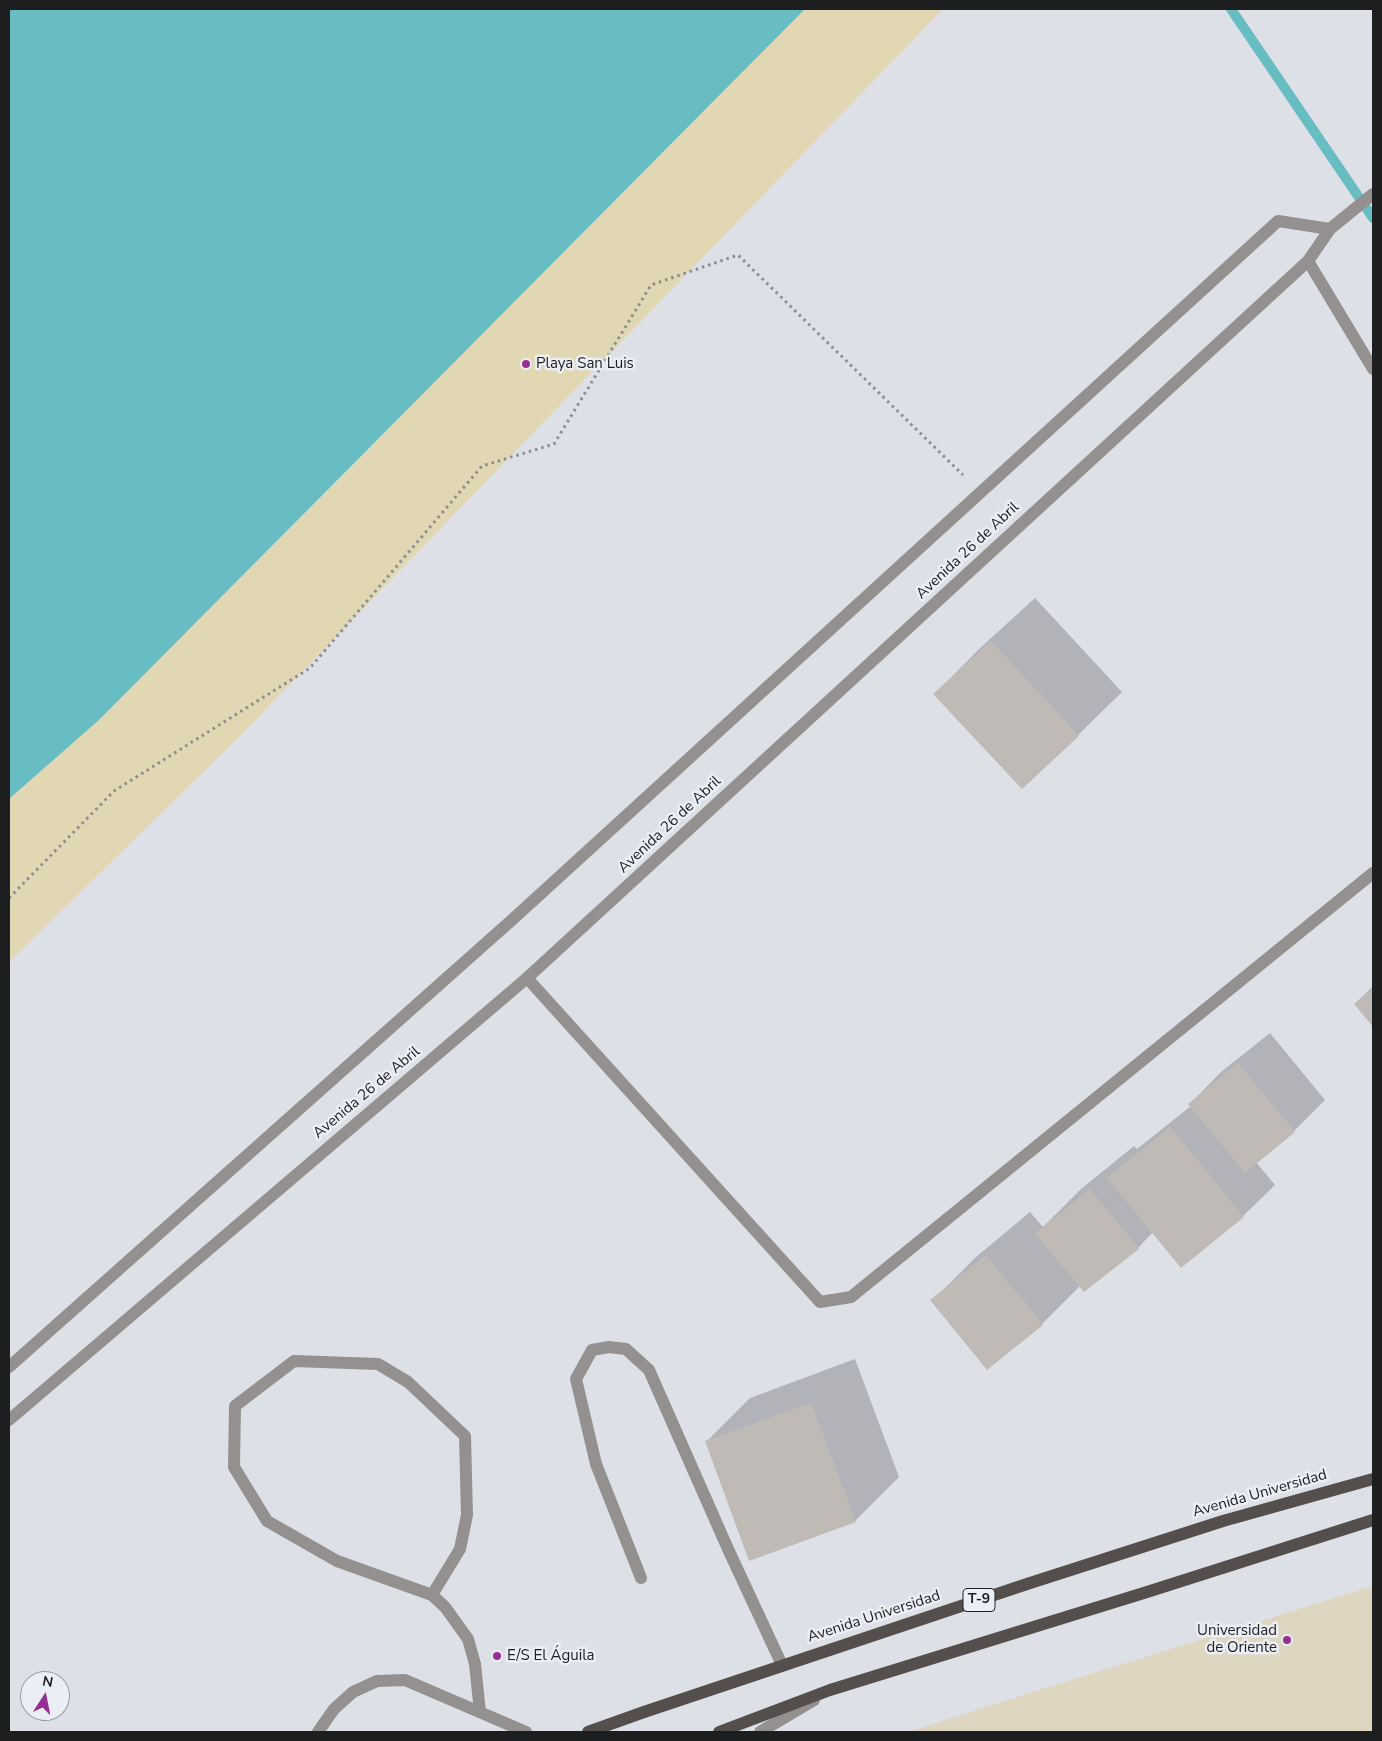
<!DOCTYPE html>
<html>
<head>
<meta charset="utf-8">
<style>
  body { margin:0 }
  #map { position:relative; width:1382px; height:1741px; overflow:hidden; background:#dee0e7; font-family:"Nunito Sans",sans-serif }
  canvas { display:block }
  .frame { position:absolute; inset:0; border:10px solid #1d1e20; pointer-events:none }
  .north { position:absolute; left:20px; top:1671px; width:50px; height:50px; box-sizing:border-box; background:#ebeef4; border:1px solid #999b9f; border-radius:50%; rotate:11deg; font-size:14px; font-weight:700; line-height:20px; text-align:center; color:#1d1e20 }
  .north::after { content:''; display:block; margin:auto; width:18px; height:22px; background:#962f93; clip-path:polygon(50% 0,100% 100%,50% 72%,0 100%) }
</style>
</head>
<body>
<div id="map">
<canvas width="1382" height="1741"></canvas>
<div class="frame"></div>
<div class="north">N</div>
</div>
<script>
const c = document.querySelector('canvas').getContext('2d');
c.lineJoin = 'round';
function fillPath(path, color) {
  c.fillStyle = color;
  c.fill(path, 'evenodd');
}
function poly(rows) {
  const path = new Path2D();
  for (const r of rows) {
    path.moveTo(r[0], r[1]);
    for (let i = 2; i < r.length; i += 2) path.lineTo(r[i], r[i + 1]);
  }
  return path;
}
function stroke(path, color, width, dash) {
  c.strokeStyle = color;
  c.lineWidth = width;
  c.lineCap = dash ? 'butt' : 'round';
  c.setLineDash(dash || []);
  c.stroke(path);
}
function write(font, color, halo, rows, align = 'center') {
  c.font = font + ' "Nunito Sans",sans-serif';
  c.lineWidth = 5;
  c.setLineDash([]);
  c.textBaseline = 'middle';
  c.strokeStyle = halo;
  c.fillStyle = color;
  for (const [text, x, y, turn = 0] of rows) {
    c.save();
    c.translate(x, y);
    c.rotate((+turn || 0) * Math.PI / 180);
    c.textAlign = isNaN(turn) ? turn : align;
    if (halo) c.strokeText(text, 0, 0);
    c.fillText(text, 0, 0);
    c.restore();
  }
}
fillPath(poly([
  [1373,1586,1373,1732,908,1732,1029,1693]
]), '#dfd6c1');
fillPath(poly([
  [805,9,943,9,238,738,9,962,9,799,100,719]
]), '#e1d7b2');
fillPath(poly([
  [9,9,805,9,100,719,9,799]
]), '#67bdc2');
fillPath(poly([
  [1035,598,1122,692,1078,735,935,694,978,650],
  [1373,986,1373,1025,1355,1004],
  [1270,1033,1325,1100,1294,1131,1256,1162,1275,1185,1243,1216,1153,1232,1138,1248,1084,1291,1080,1286,1042,1324,932,1301,976,1257,1030,1212,1043,1227,1081,1189,1134,1146,1137,1149,1191,1106,1190,1104,1221,1072],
  [855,1359,899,1477,855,1521,706,1442,750,1398]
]), '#0003');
stroke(poly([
  [1231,9,1373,218]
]), '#67bdc2', 10);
fillPath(poly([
  [991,641,1079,736,1022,789,933,694],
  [1373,988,1373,1027,1354,1004],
  [1238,1063,1295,1132,1245,1173,1188,1104],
  [1170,1127,1244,1217,1181,1268,1107,1178],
  [1090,1189,1139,1249,1084,1292,1035,1233],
  [986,1255,1043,1325,987,1370,930,1300],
  [811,1403,856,1522,749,1561,705,1441]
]), '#c0bab6');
stroke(poly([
  [9,898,114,791,310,668,482,466,554,444,651,285,738,255,963,475]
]), '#8b8d91', 3, [2.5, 4]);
stroke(poly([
  [1308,261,1373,369],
  [527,978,820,1302,851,1297,1373,873],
  [9,1367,513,919,1278,221,1330,229],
  [9,1420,527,978,1308,261,1330,229,1373,194],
  [641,1578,596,1464,576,1379,592,1350,609,1347,626,1349,649,1370,728,1549,782,1665],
  [432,1595,460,1549,467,1515,465,1436,408,1382,378,1364,294,1361,235,1406,234,1467,267,1521,337,1561,432,1595,445,1607,468,1639,475,1664,480,1712],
  [318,1732,334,1709,353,1692,377,1681,405,1680,526,1732],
  [760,1732,814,1700]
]), '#93908f', 12);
stroke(poly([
  [588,1732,644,1712,1027,1584,1223,1521,1373,1479],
  [719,1732,830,1690,1147,1592,1373,1520]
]), '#544f4d', 12);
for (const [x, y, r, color] of [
  [526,364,5,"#962f93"],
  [1287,1640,5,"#962f93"],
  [497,1656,5,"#962f93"]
]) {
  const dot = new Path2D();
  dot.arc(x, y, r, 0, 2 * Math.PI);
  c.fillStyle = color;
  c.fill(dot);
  stroke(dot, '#ebeef4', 2);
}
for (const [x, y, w] of [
  [979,1600,32]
]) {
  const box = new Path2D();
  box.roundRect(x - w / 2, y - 11.5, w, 23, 4);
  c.fillStyle = '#ebeef4';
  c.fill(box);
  stroke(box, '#1d1e20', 1);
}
write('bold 14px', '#1d1e20', null, [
  ["T-9",979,1600]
]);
write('15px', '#1d1e20', '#ebeef4', [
  ["Playa San Luis",536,364],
  ["Universidad",1277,1631,"right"],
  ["de Oriente",1277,1648,"right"],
  ["E/S El Águila",507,1656]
], 'left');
write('15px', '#1d1e20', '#ebeef4', [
  ["Avenida 26 de Abril",968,551,-43],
  ["Avenida 26 de Abril",670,825,-43],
  ["Avenida 26 de Abril",367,1093,-40],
  ["Avenida Universidad",1260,1494,-16],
  ["Avenida Universidad",874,1617,-18]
]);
</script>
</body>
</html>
